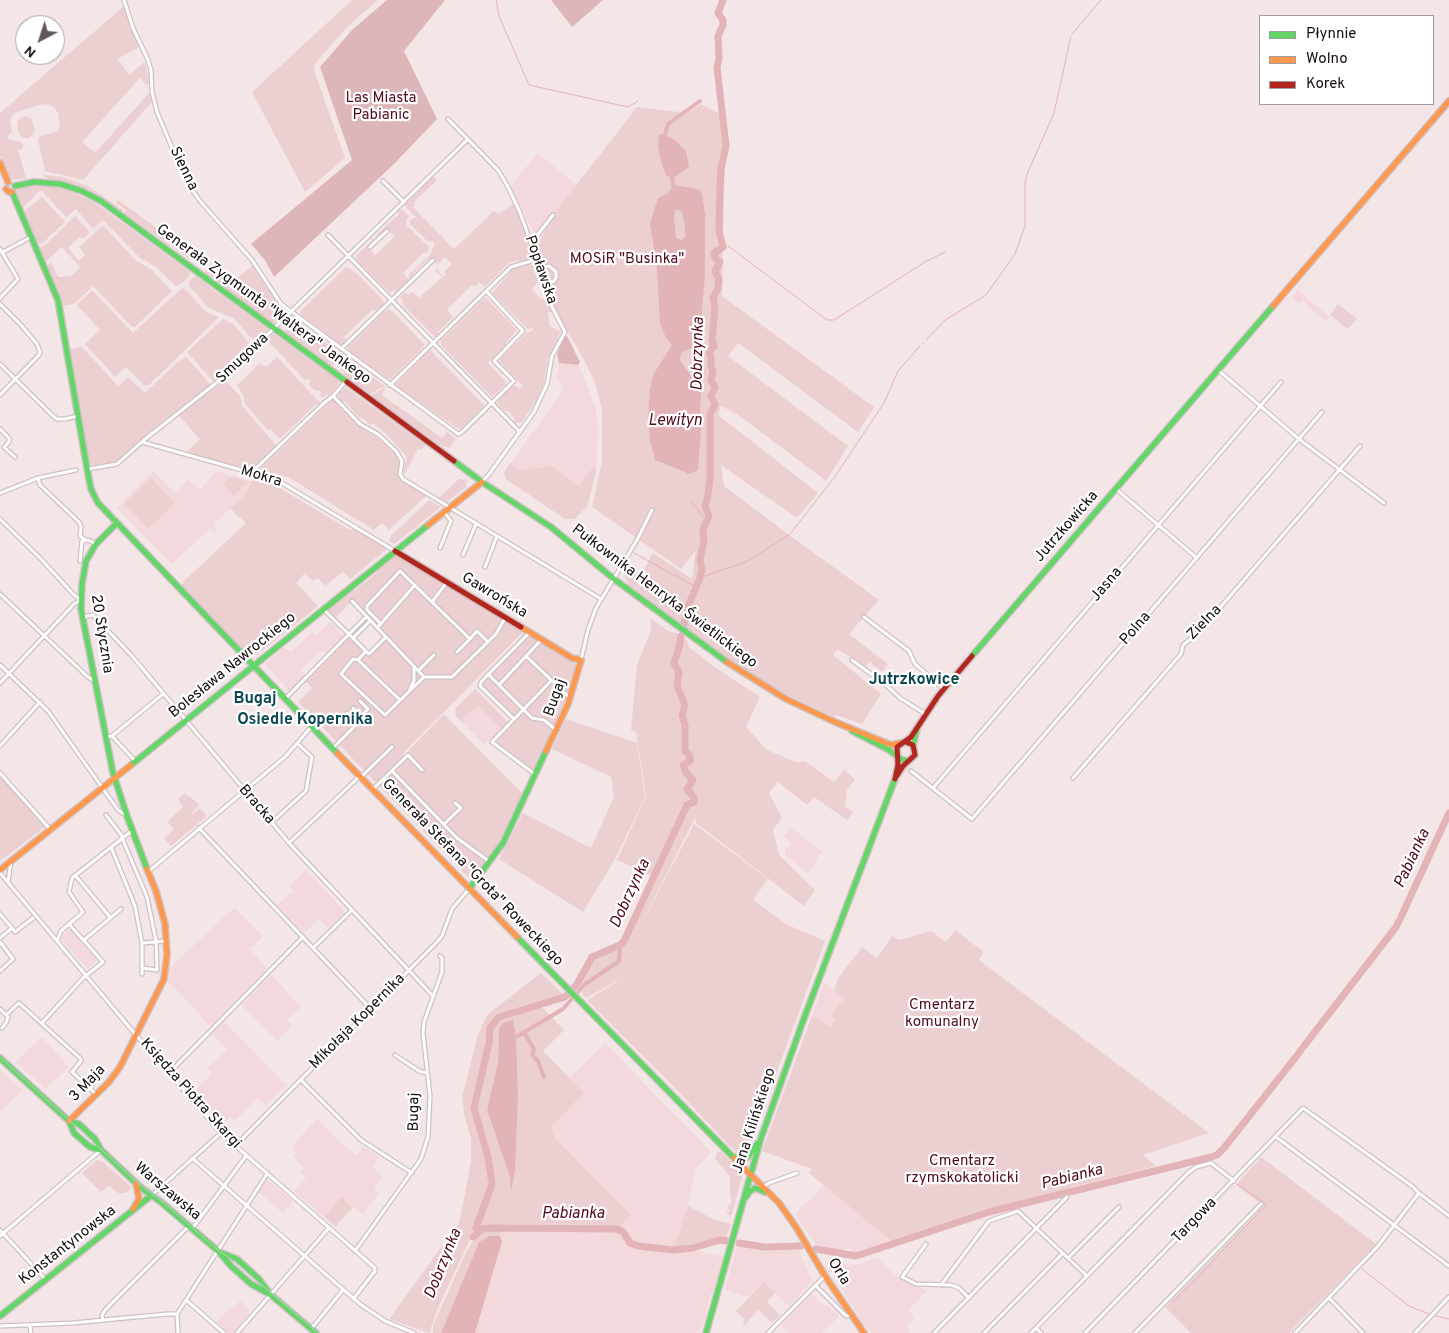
<!DOCTYPE html>
<html>
<head>
<meta charset="utf-8">
<style>
  body { margin:0 }
  #map { position:relative; width:1449px; height:1333px; overflow:hidden; background:#f4e5e6; font-family:Overpass,sans-serif }
  canvas { display:block }
  .legend { position:absolute; left:1259px; top:15px; width:175px; height:90px; box-sizing:border-box; background:#fff; border:1px solid #a19e9e; margin:0; padding:6px 9px; list-style:none; font-size:15px; color:#150c0d }
  .legend li { display:flex; align-items:center; gap:10px; height:25px }
  .legend b { width:25px; border:1px solid #a19e9e }
  .north { position:absolute; left:15px; top:15px; width:50px; height:50px; box-sizing:border-box; background:#fff; border:1px solid #a19e9e; border-radius:50%; rotate:220deg; font-size:14px; font-weight:700; line-height:20px; text-align:center; color:#150c0d }
  .north::after { content:''; display:block; margin:auto; width:18px; height:22px; background:#635859; clip-path:polygon(50% 0,100% 100%,50% 72%,0 100%) }
</style>
</head>
<body>
<div id="map">
<canvas width="1449" height="1333"></canvas>
<ul class="legend">
<li><b style="height:6px;background:#63d668"></b>Płynnie</li>
<li><b style="height:6px;background:#ff974d"></b>Wolno</li>
<li><b style="height:6px;background:#b3261e"></b>Korek</li>
</ul>
<div class="north">N</div>
</div>
<script>
const c = document.querySelector('canvas').getContext('2d');
c.lineJoin = 'round';
function fillPath(path, color) {
  c.fillStyle = color;
  c.fill(path, 'evenodd');
}
function poly(rows) {
  const path = new Path2D();
  for (const r of rows) {
    path.moveTo(r[0], r[1]);
    for (let i = 2; i < r.length; i += 2) path.lineTo(r[i], r[i + 1]);
  }
  return path;
}
function stroke(path, color, width, dash) {
  c.strokeStyle = color;
  c.lineWidth = width;
  c.lineCap = dash ? 'butt' : 'round';
  c.setLineDash(dash || []);
  c.stroke(path);
}
function write(font, color, halo, rows, align = 'center') {
  c.font = font + ' Overpass,sans-serif';
  c.lineWidth = 4.5;
  c.setLineDash([]);
  c.textBaseline = 'middle';
  c.strokeStyle = halo;
  c.fillStyle = color;
  for (const [text, x, y, turn = 0] of rows) {
    c.save();
    c.translate(x, y);
    c.rotate((+turn || 0) * Math.PI / 180);
    c.textAlign = isNaN(turn) ? turn : align;
    if (halo) c.strokeText(text, 0, 0);
    c.fillText(text, 0, 0);
    c.restore();
  }
}
fillPath(poly([
  [538,153,577,185,536,237,511,186],
  [1298,290,1306,296,1305,297,1330,317,1326,321,1309,308,1306,305,1307,303,1303,300,1299,304,1292,297],
  [559,363,578,365,587,384,596,410,598,429,596,471,587,507,574,519,565,519,506,479,504,473,564,389,557,378],
  [153,471,175,493,188,479,200,490,216,471,253,482,245,494,213,525,217,529,214,533,209,529,172,564,117,508],
  [330,622,343,636,326,654,322,650,301,670,307,676,290,692,265,664,284,647,291,652,312,632,315,636],
  [475,689,508,722,484,745,456,716,455,709],
  [791,827,822,852,817,858,818,860,808,873,785,855,785,850,791,843,784,837],
  [306,869,345,912,328,928,319,919,304,933,277,905,293,891,289,887],
  [235,908,263,936,250,949,267,968,210,1026,175,988,168,982,170,968,219,921],
  [72,928,99,959,87,969,60,938],
  [271,975,301,1007,287,1020,292,1026,277,1041,242,1005],
  [824,983,844,998,831,1014,837,1019,830,1028,817,1018,812,1016],
  [224,1022,286,1085,266,1105,258,1098,235,1120,231,1117,222,1126,193,1093,212,1074,207,1068,227,1050,212,1034],
  [42,1037,69,1067,45,1089,16,1062],
  [605,1043,711,1152,695,1169,688,1206,673,1251,694,1250,723,1257,713,1294,711,1293,706,1313,708,1314,702,1326,698,1333,475,1333,495,1267,502,1242,500,1236,503,1228,555,1138,551,1127,584,1093,569,1078],
  [0,1070,23,1090,0,1111],
  [317,1118,343,1145,356,1155,363,1147,379,1157,373,1167,382,1177,374,1189,379,1193,363,1214,354,1207,336,1227,294,1191,306,1178,300,1172,304,1167,293,1157,297,1153,292,1147],
  [267,1179,293,1201,283,1213,258,1192],
  [824,1185,892,1242,856,1254,848,1247,843,1251,817,1245,795,1215,801,1208,800,1207,808,1203,808,1202],
  [737,1245,770,1250,799,1250,812,1281,789,1307,764,1282,749,1297,725,1290],
  [878,1258,899,1278,923,1289,928,1289,908,1311,915,1317,907,1326,911,1330,908,1333,873,1333,863,1324,829,1268,836,1263,857,1265],
  [812,1294,825,1307,827,1305,839,1316,822,1333,789,1333,781,1326],
  [240,1301,249,1309,249,1314,233,1333,229,1333,217,1322,230,1308,232,1309]
]), '#f3d9db');
fillPath(poly([
  [352,0,378,0,348,26,314,65,315,73,345,158,305,192,252,92],
  [124,6,140,47,117,59,129,75,145,62,149,83,147,85,140,78,82,142,95,153,150,92,151,103,83,180,45,171,38,140,40,136,57,132,60,127,58,113,54,107,48,104,39,105,14,113,10,120,12,132,7,137,11,140,20,142,23,145,23,148,18,150,26,178,12,180,8,174,0,156,0,113],
  [701,104,725,117,727,142,724,185,722,296,874,407,858,432,738,343,728,356,848,446,826,481,737,414,721,406,718,415,818,493,797,518,721,465,724,486,785,532,879,600,849,634,888,664,882,672,869,662,865,667,838,649,833,655,881,694,862,724,836,715,834,717,786,694,743,669,715,650,628,584,622,570,623,568,640,577,653,553,692,579,696,550,681,569,592,507,602,461,602,409,595,382,583,358,550,300,537,265,536,248,553,215,637,107,687,113],
  [24,116,31,118,35,129,33,135,29,138,24,138,20,136,17,127,18,120],
  [43,175,62,177,88,186,123,210,122,212,90,190,73,184,46,178],
  [432,178,435,178,437,180,413,203,415,205,413,207,454,249,494,211,498,214,514,204,531,244,533,255,523,262,520,263,519,260,509,263,485,287,479,282,475,287,472,285,447,310,453,317,438,332,439,335,436,338,402,304,403,301,400,297,404,293,409,294,413,292,419,298,442,277,435,270,437,269,443,277,446,275,444,272,452,264,445,257,437,265,433,258,431,260,429,258,412,275,414,277,411,279,409,276,408,275,430,255,435,243,432,241,428,242,410,224,410,220,416,217,406,207,406,204],
  [32,186,52,187,66,189,92,201,189,271,190,274,188,278,179,285,176,286,155,266,140,258,103,220,93,229,76,209,66,217,42,191,39,191,23,208,21,207,16,194,16,190],
  [42,197,65,222,44,242,37,245,24,212],
  [118,200,193,254,189,259,124,213,126,210,116,203],
  [399,210,402,210,409,216,406,220,407,226,429,247,429,249,427,253,424,252,403,273,410,281,397,293,394,290,388,294,388,291,363,266,361,267,359,265,360,264,356,259,357,255,372,241,370,239,372,237,374,240,368,247,375,255,395,236,386,229,378,237,376,235,399,214,397,212],
  [75,216,88,230,89,234,83,239,79,237,68,248,79,261,85,255,79,247,101,227,104,226,136,261,151,269,172,291,135,327,131,326,93,286,74,304,62,306,46,267,51,262,58,277,71,276,80,267,62,247,46,261,43,260,38,249,45,245],
  [524,264,534,265,538,282,532,289,542,300,544,297,553,312,548,312,550,326,559,331,561,330,551,356,548,356,543,386,535,403,522,422,517,423,514,423,515,419,507,410,505,412,497,403,511,386,516,386,520,389,523,386,500,362,500,359,528,332,533,330,533,327,529,329,525,327,492,293,513,269],
  [253,265,268,290,270,290,278,303,287,312,279,322,271,322,206,274,205,271,207,267,211,266,211,269,219,274,223,272,225,273,224,275,231,283],
  [346,267,354,271,383,300,384,304,377,310,372,310,344,337,346,340,343,344,340,344,301,315,300,312],
  [194,277,198,277,216,292,221,295,268,329,268,332,257,342,255,342,233,318,209,308,189,286,189,281],
  [184,288,206,312,219,317,149,385,144,385,126,367,115,377,85,344,100,330,77,305,91,291,93,291,133,333,181,289],
  [485,297,517,330,506,343,506,345,488,363,506,382,506,384,492,397,441,345,440,341],
  [1338,304,1357,319,1348,329,1330,315],
  [387,309,392,311,424,344,424,347,390,380,349,351,348,347],
  [223,319,233,324,251,345,250,349,214,382,187,352],
  [293,321,296,321,341,354,333,365,331,365,286,333,285,331],
  [272,334,276,335,338,380,339,388,330,397,327,394,323,398,320,395,321,392,319,390,316,391,309,385,310,381,308,379,305,380,301,376,272,345,269,342,269,337],
  [82,347,118,386,128,377,145,393,175,364,186,357,211,385,153,429,123,458,116,462,92,465,89,463,70,349],
  [430,350,484,405,484,406,460,430,396,386,397,383],
  [341,354,385,386,370,394,343,374,344,372,341,370],
  [277,357,321,404,319,407,316,404,282,437,279,438,270,429,268,430,246,405,243,395,237,385,260,363,266,367],
  [225,380,240,396,242,406,275,444,275,447,253,468,251,467,249,471,185,453,200,439,178,415],
  [386,387,382,395,442,438,447,432,456,439,449,448,438,444,371,395],
  [346,388,425,445,421,450,418,449,404,475,403,463,407,462,406,456,386,434,373,423,371,425,360,417,359,418,345,401,342,403,338,397,339,392],
  [333,399,357,425,383,442,399,458,398,477,426,496,389,530,382,523,374,530,288,477,258,471],
  [510,463,520,470,552,466,579,486,595,465,596,471,587,507,574,519,565,519,506,479,504,472],
  [232,476,247,482,234,496,222,484],
  [151,478,175,503,148,529,124,503],
  [254,478,275,485,350,530,352,527,387,549,350,579,343,572,325,586,318,578,313,581,304,574,296,583,318,606,257,655,254,652,249,656,181,586,184,583,183,582,246,523,230,509,245,494],
  [459,479,467,480,466,487,445,504,438,499],
  [429,500,441,507,394,544,389,541,391,536],
  [395,555,398,556,481,604,480,607,495,616,496,614,527,633,522,633,405,751,402,758,376,783,298,702,312,688,305,681,348,638,353,640,369,655,387,637,352,600,335,619,327,610,352,588,354,591,377,573,375,570],
  [650,618,668,631,676,633,687,640,689,647,716,668,760,697,746,727,767,750,796,762,805,761,834,782,844,770,855,779,847,790,845,806,853,812,847,820,814,797,807,805,778,782,769,793,782,818,773,830,779,855,815,890,804,906,696,823,695,818,632,942,694,824,768,879,753,900,788,925,825,941,772,1085,768,1084,747,1146,742,1151,742,1154,736,1152,729,1145,673,1086,587,1000,629,975,586,998,577,988,594,959,625,944,655,877,617,860,646,796,636,732,631,730,637,665,651,630],
  [528,636,558,654,559,652,574,661,577,667,566,703,534,771,496,742,516,719,481,685],
  [475,689,508,722,502,729,478,705,461,721,456,716,455,709],
  [444,714,523,794,499,841,486,863,470,879,379,786,411,754,408,751],
  [566,719,637,743,645,797,615,859,583,912,499,859,523,813,591,848,614,797,611,777,552,749],
  [0,776,46,826,0,861],
  [185,793,199,804,199,806,191,813,192,814,200,808,207,816,171,846,164,838,174,829,167,822,183,807,178,799],
  [955,930,984,952,979,960,1209,1133,1143,1155,1156,1166,1090,1183,1071,1187,1068,1191,989,1211,892,1242,809,1173,812,1169,762,1151,812,1016,817,1018,830,1027,836,1019,831,1015,844,998,834,991,836,984,839,977,862,947,877,958,892,936,899,940,931,931,946,942],
  [541,973,564,995,531,1007,539,1004,564,1030,543,1051,584,1093,551,1127,555,1138,631,1215,617,1229,503,1228,500,1236,489,1236,479,1242,441,1333,433,1333,433,1326,466,1252,477,1235,474,1235,483,1211,464,1252,463,1252,464,1253,440,1303,429,1333,389,1319,443,1245,448,1247,460,1219,471,1162,471,1139,464,1114,462,1097,478,1035,487,1015],
  [499,1029,516,1037,518,1095,511,1190,510,1177,487,1110,498,1062],
  [721,1151,737,1168,742,1177,732,1214,730,1217,727,1213,727,1211,730,1212,730,1210,728,1210,729,1204,731,1205,732,1201,730,1200,732,1198,730,1197,730,1177,722,1166,720,1166,715,1158,717,1153],
  [1261,1157,1376,1244,1289,1333,1191,1333,1165,1307,1264,1206,1236,1185],
  [97,1160,102,1161,132,1188,125,1193,118,1193,109,1185,101,1192,82,1173],
  [341,1197,352,1207,335,1226,325,1217],
  [688,1206,713,1219,731,1224,725,1241,720,1240,693,1248,673,1250],
  [764,1282,775,1293,767,1302,780,1315,772,1323,758,1310,745,1325,742,1323,745,1320,736,1311]
]), '#ecd0d1');
fillPath(poly([
  [387,0,445,0,404,51,437,119,395,163,274,277,265,260,251,244,352,160,320,67,352,30],
  [551,0,603,0,572,27],
  [565,336,567,336,580,362,578,365,559,363,557,354]
]), '#ddb6b9');
fillPath(poly([
  [659,134,665,135,675,140,686,151,689,167,672,179,666,175,662,165,658,147],
  [673,185,698,189,702,193,705,215,705,275,700,334,697,344,692,348,682,352,680,357,680,360,701,391,700,415,702,417,698,470,694,472,687,474,685,472,655,460,650,440,648,416,650,389,653,375,672,345,666,338,660,323,657,268,650,224,658,198,668,193],
  [675,210,678,210,682,212,685,226,685,237,681,240,676,238,674,217],
  [513,1020,516,1037,518,1094,515,1170,511,1193,510,1177,487,1110,498,1062,499,1029,503,1023],
  [489,1236,500,1236,502,1242,475,1333,441,1333,479,1242]
]), '#e2b3b7');
stroke(poly([
  [496,0,499,16,529,85,628,107,638,101],
  [1072,34,1101,0],
  [723,247,728,246,827,320,834,320,925,262,945,252],
  [926,340,945,320,986,295,1015,254,1025,226,1025,182,1028,172,1054,113,1071,36],
  [922,344,923,343],
  [691,501,707,522],
  [634,553,696,587],
  [700,578,748,561,790,534,834,478,884,403,898,371,920,346],
  [1210,1165,1213,1168],
  [1218,1171,1223,1174],
  [1237,1184,1262,1201],
  [1362,1269,1409,1306,1429,1314],
  [1185,1290,1266,1205,1265,1203],
  [1173,1302,1183,1291],
  [1436,1316,1449,1319]
]), '#e2b3b7', 1);
stroke(poly([
  [665,135,668,124,700,101],
  [672,179,673,185],
  [524,1032,534,1049,532,1055,538,1061,544,1077],
  [516,1037,563,1009,584,985,619,961,620,945]
]), '#e2b3b7', 4);
stroke(poly([
  [684,625,686,611,700,578,702,569,700,560,704,541,703,530,709,516,705,506,708,495,710,477,710,414,715,405,711,396,715,387,711,380,713,372,711,366,711,357,709,352,714,346,712,340,715,307,713,298,718,288,719,279,715,271,720,262,715,258,714,253,723,247,719,231,720,188,721,168,726,146,717,67,719,59,718,36,723,25,723,20,718,13,723,0],
  [1401,917,1449,813],
  [1304,1046,1396,927,1399,921],
  [1296,1057,1301,1050],
  [476,1228,492,1184,488,1157,474,1108,489,1043,490,1028,499,1017,565,997,577,984,592,957,620,945,624,941,687,805,694,802,694,798,687,789,693,780,686,773,683,765,690,761,690,756,685,751,685,725,682,715,685,705,677,686,679,672,674,663,679,648,681,636],
  [473,1237,482,1229,493,1228,617,1229,623,1232,630,1243,638,1246,673,1250,693,1248,720,1240,727,1241],
  [739,1243,764,1247,801,1246],
  [816,1249,856,1256,989,1212,1211,1157,1217,1155,1224,1148,1295,1058]
]), '#e2b3b7', 7);
const street = poly([
  [124,0,133,28,148,60,151,70,152,92,157,112,178,162,191,188,200,201,252,260,281,304,458,434,461,433,514,381,494,361,523,331,486,291],
  [448,119,498,170,507,185,519,210,532,245,535,260,549,301,565,332,552,356,547,384,534,412,490,473,482,482],
  [383,181,404,202],
  [328,235,520,432],
  [532,244,536,237,553,215],
  [370,247,387,231],
  [0,249,18,279,0,298],
  [3,252,31,237],
  [538,269,549,266,556,272,556,278,554,281,543,285],
  [0,304,21,325,37,344,40,352,39,355,0,395],
  [341,349,433,260],
  [0,364,53,416,57,419,65,419,78,416],
  [1218,370,1299,439,1384,503],
  [390,385,511,267,535,260],
  [333,396,360,424,379,435,396,451,402,461,400,474,403,479,601,599],
  [0,429,9,438,9,442,4,447,15,457],
  [142,442,277,480,395,551],
  [88,469,117,464,144,440,225,376,467,140],
  [250,474,324,403,333,396,346,381],
  [38,478,40,485,79,522,81,526,80,536,84,539],
  [1116,489,1197,558],
  [0,493,38,478,76,470],
  [0,519,41,559,74,595,81,600,74,604,0,683],
  [440,548,451,521,444,512],
  [463,555,476,524],
  [80,561,82,541,88,540,96,544],
  [485,567,497,536],
  [0,594,88,677,95,681],
  [352,601,424,677,452,677,496,634,505,618],
  [432,602,447,582],
  [323,609,366,651],
  [83,617,93,615,132,656,289,843,433,996],
  [864,617,909,651,915,664,944,689],
  [381,624,367,610,367,606,400,571,470,639,477,631,488,642],
  [377,628,415,585],
  [386,637,369,654,366,651,358,660,353,659,341,674,385,715,424,677],
  [353,638,370,621],
  [457,652,470,639],
  [526,656,570,698],
  [358,660,400,700],
  [581,660,588,630,596,608,637,540,652,510],
  [852,660,886,685,900,698,925,714],
  [0,665,48,711,118,810,127,816],
  [419,670,434,655],
  [488,674,532,718,544,720,556,730],
  [499,685,542,639],
  [410,689,414,681,414,666],
  [285,699,366,617],
  [353,708,362,717],
  [347,713,357,724],
  [514,719,480,686,481,682,530,632],
  [112,736,135,761],
  [106,737,112,736,163,694],
  [0,746,40,702],
  [333,748,363,718,363,714,368,709,360,701],
  [392,771,457,838,490,862],
  [911,771,972,819,1322,412],
  [0,773,50,829],
  [536,775,492,742,551,681],
  [361,777,392,747],
  [1073,778,1181,654,1183,645,1198,633,1360,446],
  [933,788,1281,382],
  [373,789,408,755,422,770],
  [106,815,123,837],
  [271,823,306,791,312,757,297,743],
  [444,824,461,808,455,803],
  [199,828,371,1009],
  [122,838,147,897,156,941,157,970,142,968],
  [289,843,360,776],
  [111,847,135,906,142,943,142,974],
  [149,871,286,756,312,726],
  [0,873,135,1034,221,1133,375,1268,375,1271,354,1298],
  [75,875,110,917],
  [8,882,11,861],
  [0,914,12,928],
  [0,938,12,928,15,932,33,918],
  [84,940,121,909],
  [57,941,61,931,83,912,69,892,72,878,133,830],
  [0,942,13,959,0,971],
  [142,943,167,941],
  [313,948,352,910],
  [0,1009,8,1017,6,1023,2,1028],
  [6,1015,19,1003,81,1059,81,1061,72,1072,96,1094],
  [42,1023,83,978,103,962,69,924],
  [395,1055,419,1071,426,1073],
  [169,1073,303,937],
  [301,1080,361,1140,412,1173],
  [1276,1137,1449,1266],
  [235,1146,437,942,442,936,452,909,469,889],
  [192,1158,360,1304,385,1321,414,1333],
  [763,1187,769,1183,797,1173],
  [152,1195,221,1133],
  [192,1229,246,1156],
  [0,1230,46,1280],
  [0,1236,101,1150],
  [926,1244,902,1277,916,1284,951,1285,959,1288,969,1298],
  [355,1251,421,1159,428,1137,430,1096,423,1033,424,1022,442,972,442,958,440,956],
  [1068,1258,1119,1207],
  [815,1285,846,1316,850,1315],
  [941,1285,989,1221,1018,1211,1087,1276],
  [1329,1298,1363,1333],
  [186,1300,224,1333],
  [177,1314,178,1333],
  [103,1320,102,1315,106,1309,189,1226],
  [0,1326,73,1323,167,1314,177,1314,267,1174],
  [30,1326,31,1333],
  [1036,1328,1041,1333],
  [311,1329,343,1290],
  [237,1333,329,1228],
  [768,1333,825,1276],
  [934,1333,1067,1197],
  [984,1333,1063,1253],
  [1031,1333,1188,1173,1196,1167,1211,1163,1234,1181],
  [1085,1333,1303,1108,1412,1186,1419,1193,1449,1216],
  [1135,1333,1261,1204],
  [1295,1333,1378,1246,1419,1193],
  [1415,1333,1449,1297]
]);
const fast = poly([
  [15,186,34,182,60,184,82,191,101,201,347,382],
  [12,192,58,300,88,474,91,489,98,503,337,753],
  [454,461,482,482,551,527,614,579,727,662],
  [116,524,96,544,86,561,82,584,81,609,113,773,127,816,147,869],
  [972,656,1273,306],
  [852,731,889,750,902,760,908,761],
  [913,745,917,729],
  [131,765,428,525],
  [469,889,503,843,546,751],
  [517,937,734,1158],
  [0,1058,69,1121,74,1133,90,1147,100,1150],
  [69,1121,79,1124,95,1139,101,1150,139,1186,162,1203,218,1251,231,1266,251,1284,271,1295,316,1333],
  [736,1157,740,1159,747,1158,757,1144],
  [746,1197,749,1192,755,1188,765,1192],
  [219,1252,237,1259,258,1278,268,1291],
  [0,1316,152,1195],
  [706,1333,761,1138,803,1021,895,779]
]);
const slow = poly([
  [0,163,8,182],
  [6,189,9,192,12,192],
  [1273,306,1449,101],
  [428,525,482,482],
  [521,627,572,658,581,660,568,704,546,751],
  [727,662,786,699,835,722,891,745,900,743],
  [337,753,517,937],
  [0,870,131,765],
  [69,1121,109,1082,120,1067,164,979,167,955,165,924,156,891,147,869],
  [734,1158,779,1203,796,1227,825,1276,864,1333],
  [133,1209,139,1199,136,1183]
]);
const jam = poly([
  [347,382,454,461],
  [395,551,521,627],
  [896,777,903,766,915,755,913,745,906,742],
  [895,779,898,765,897,747,911,737,938,696,972,656]
]);
stroke(street, '#cdc2c3', 5.5);
stroke(fast, '#cdc2c3', 8);
stroke(slow, '#cdc2c3', 8);
stroke(jam, '#cdc2c3', 8);
stroke(street, '#fdfbfb', 3);
stroke(fast, '#63d668', 5);
stroke(slow, '#ff974d', 5);
stroke(jam, '#b3261e', 5);
stroke(poly([
  [0,1057,140,1185,163,1202,213,1246,235,1262,318,1333]
]), '#cac6c7', 1);
write('15px', '#540c1d', '#fff', [
  ["Las Miasta",381,99],
  ["Pabianic",381,116],
  ["MOSiR \"Businka\"",627,260],
  ["Cmentarz",942,1006],
  ["komunalny",942,1023],
  ["Cmentarz",962,1162],
  ["rzymskokatolicki",962,1179]
]);
write('15px', '#150c0d', '#fff', [
  ["Sienna",183,169,64],
  ["Popławska",540,270,71],
  ["Generała Zygmunta \"Waltera\" Jankego",263,305,36],
  ["Smugowa",243,359,-43],
  ["Mokra",261,477,17],
  ["Jutrzkowicka",1067,527,-49],
  ["Jasna",1107,585,-50],
  ["Gawrońska",494,596,31],
  ["Pułkownika Henryka Świetlickiego",664,597,37],
  ["Zielna",1205,623,-46],
  ["Polna",1136,629,-49],
  ["20 Stycznia",101,634,81],
  ["Bolesława Nawrockiego",233,666,-39],
  ["Bugaj",556,698,-70],
  ["Bracka",256,805,49],
  ["Generała Stefana \"Grota\" Roweckiego",472,873,46],
  ["Mikołaja Kopernika",358,1022,-45],
  ["3 Maja",88,1084,-46],
  ["Księdza Piotra Skargi",190,1094,48],
  ["Bugaj",415,1112,-89],
  ["Jana Kilińskiego",755,1121,-72],
  ["Warszawska",167,1192,40],
  ["Targowa",1195,1221,-46],
  ["Konstantynowska",68,1246,-38],
  ["Orla",838,1272,58]
]);
write('italic 16px', '#51081a', '#fff', [
  ["Dobrzynka",699,354,-89],
  ["Lewityn",675,422],
  ["Pabianka",1413,859,-65],
  ["Dobrzynka",631,894,-65],
  ["Pabianka",1072,1178,-14],
  ["Pabianka",573,1215],
  ["Dobrzynka",444,1264,-68]
]);
write('bold 16px', '#0b4653', '#fff', [
  ["Jutrzkowice",914,681],
  ["Bugaj",255,700],
  ["Osiedle Kopernika",305,721]
]);
</script>
</body>
</html>
